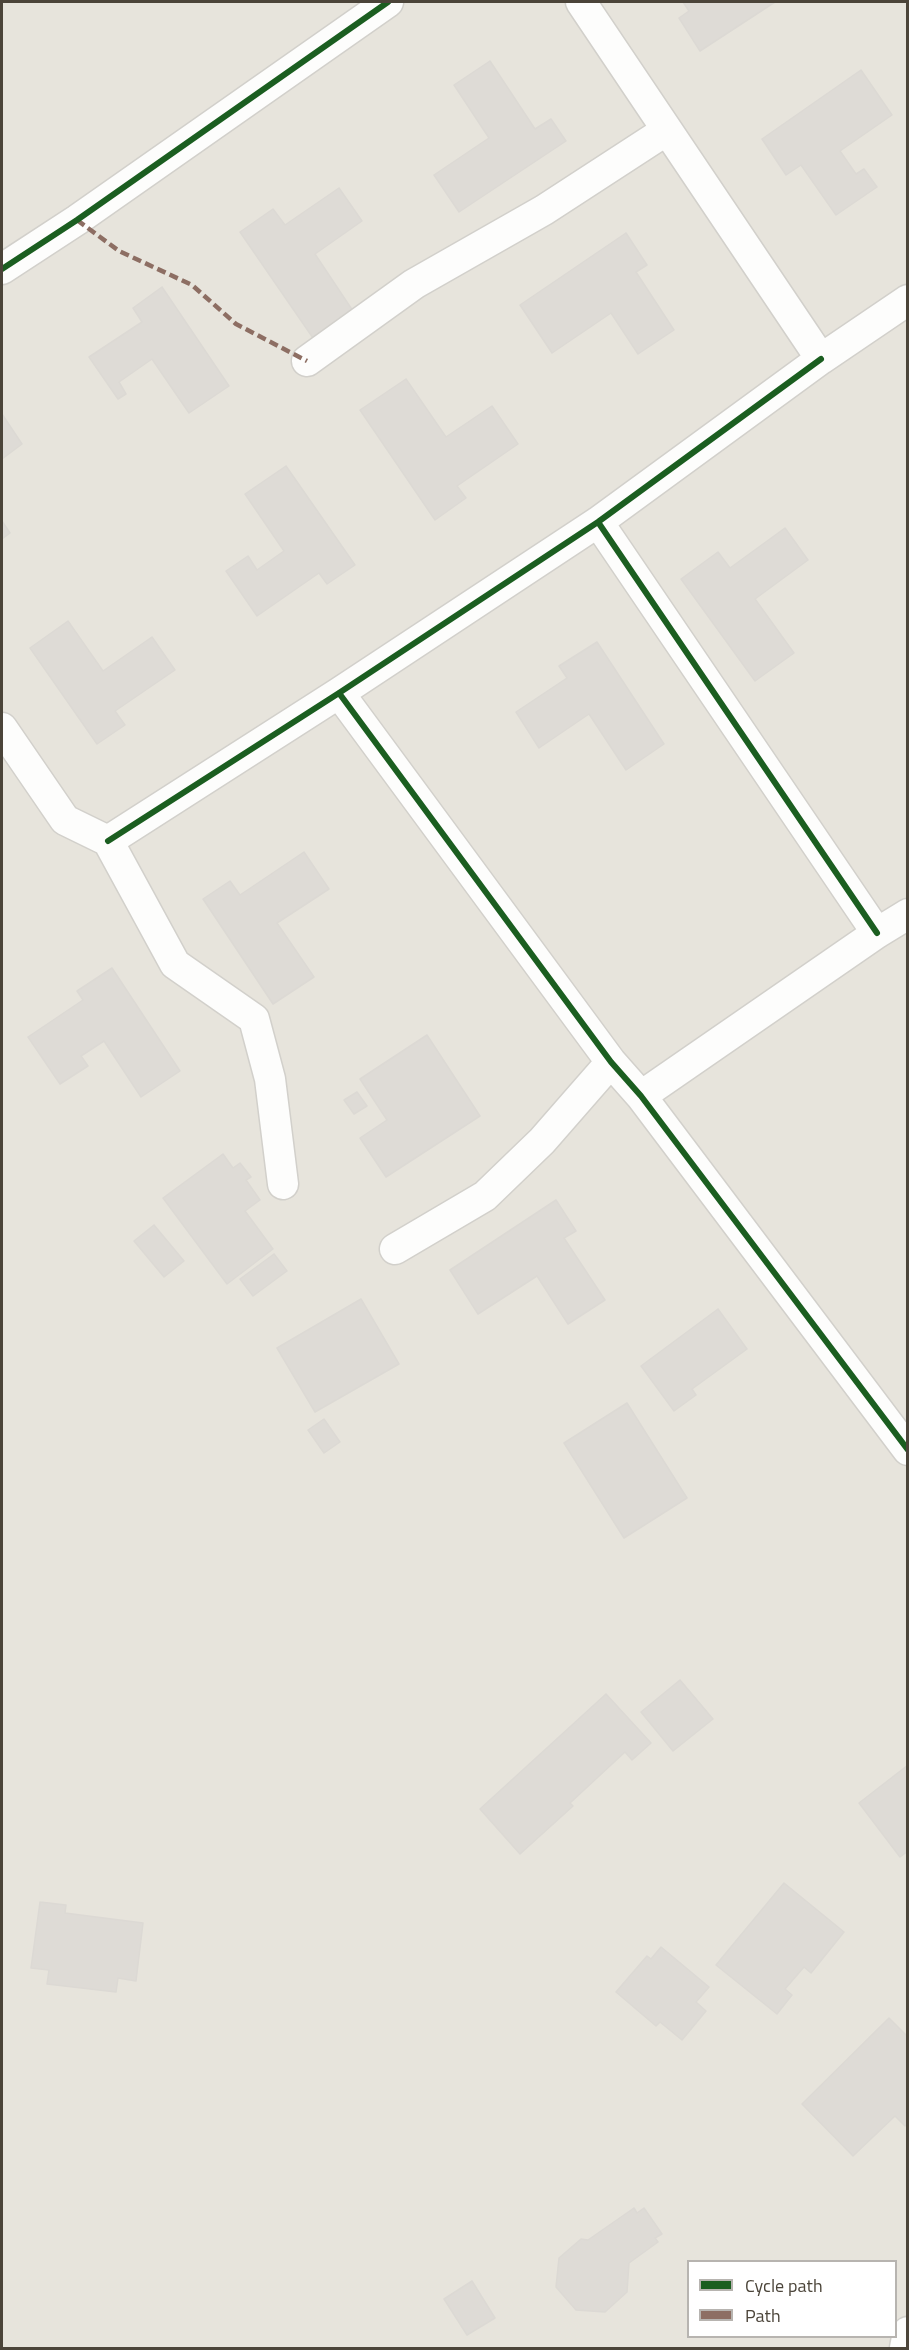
<!DOCTYPE html>
<html>
<head>
<meta charset="utf-8">
<style>
  body { margin:0 }
  #map { position:relative; width:909px; height:2350px; overflow:hidden; background:#f4f2ee; font-family:"Titillium Web",sans-serif }
  canvas { display:block }
  .frame { position:absolute; inset:0; border:3px solid #4b4439; pointer-events:none }
  .legend { position:absolute; left:687px; top:2260px; width:210px; height:78px; box-sizing:border-box; background:#fff; border:2px solid #b7b4b0; margin:0; padding:8px 10px; list-style:none; font-size:18px; color:#4b4439 }
  .legend li { display:flex; align-items:center; gap:12px; height:30px }
  .legend b { width:30px; border:2px solid #b7b4b0 }
</style>
</head>
<body>
<div id="map">
<canvas width="909" height="2350"></canvas>
<div class="frame"></div>
<ul class="legend">
<li><b style="height:8px;background:#1b5e20"></b>Cycle path</li>
<li><b style="height:8px;background:#8d6e63"></b>Path</li>
</ul>
</div>
<script>
const c = document.querySelector('canvas').getContext('2d');
c.lineJoin = 'round';
function fillPath(path, color) {
  c.fillStyle = color;
  c.fill(path, 'evenodd');
}
function poly(rows) {
  const path = new Path2D();
  for (const r of rows) {
    path.moveTo(r[0], r[1]);
    for (let i = 2; i < r.length; i += 2) path.lineTo(r[i], r[i + 1]);
  }
  return path;
}
function stroke(path, color, width, dash) {
  c.strokeStyle = color;
  c.lineWidth = width;
  c.lineCap = dash ? 'butt' : 'round';
  c.setLineDash(dash || []);
  c.stroke(path);
}
fillPath(poly([
  [2,2,907,2,907,2348,2,2348],
  [688,2262,896,2262,896,2336,688,2336]
]), '#e7e4dc');
const building = poly([
  [683,2,775,2,700,51,679,18,689,11,683,2],
  [490,61,535,129,551,119,566,141,459,212,434,175,489,138,454,85,490,61],
  [861,70,892,115,840,151,856,174,864,169,877,187,836,215,801,165,786,175,762,139,861,70],
  [339,188,362,221,315,254,353,311,313,338,240,232,273,209,285,225,339,188],
  [626,233,647,265,636,272,674,330,638,354,611,313,552,353,520,305,626,233],
  [162,287,229,386,189,413,152,359,119,382,126,394,118,399,89,357,142,322,133,308,162,287],
  [406,379,446,437,492,406,518,444,457,486,466,498,435,520,360,410,406,379],
  [2,414,22,444,2,459,2,414],
  [286,466,355,565,327,584,319,573,257,616,226,571,248,556,257,570,284,551,245,494,286,466],
  [2,521,10,533,2,539,2,521],
  [785,528,808,560,755,599,794,653,755,681,681,579,718,552,730,568,785,528],
  [68,621,103,671,152,637,175,670,115,711,125,725,97,744,30,648,68,621],
  [597,642,664,744,626,770,589,714,539,748,516,712,567,678,559,666,597,642],
  [304,852,329,889,277,923,314,977,273,1004,203,899,230,881,240,895,304,852],
  [112,968,180,1071,141,1097,104,1041,81,1056,88,1066,60,1084,28,1037,83,1000,77,991,112,968],
  [427,1035,480,1116,386,1177,360,1138,387,1120,360,1079,427,1035],
  [357,1092,367,1106,354,1114,344,1100,357,1092],
  [223,1154,233,1168,240,1163,251,1177,246,1180,260,1200,245,1211,273,1249,227,1284,163,1198,223,1154],
  [556,1200,576,1231,564,1238,605,1300,568,1324,537,1276,478,1314,450,1270,556,1200],
  [154,1225,184,1261,164,1277,134,1241,154,1225],
  [274,1254,287,1271,253,1296,240,1279,274,1254],
  [361,1299,399,1364,315,1412,277,1348,361,1299],
  [718,1309,747,1349,692,1389,696,1395,674,1411,641,1366,718,1309],
  [627,1403,687,1498,624,1538,564,1443,627,1403],
  [324,1419,340,1442,324,1453,308,1430,324,1419],
  [680,1680,713,1719,673,1751,641,1712,680,1680],
  [606,1694,651,1743,632,1760,625,1752,570,1803,573,1806,520,1854,480,1809,606,1694],
  [908,1765,908,1851,900,1857,859,1803,908,1765],
  [784,1883,844,1932,811,1973,804,1967,785,1989,792,1995,777,2014,716,1965,784,1883],
  [40,1902,66,1905,65,1913,143,1923,136,1981,118,1978,116,1992,47,1984,49,1970,31,1968,40,1902],
  [661,1947,709,1987,696,2002,706,2011,682,2040,660,2022,656,2026,616,1992,647,1956,651,1959,661,1947],
  [889,2018,908,2037,908,2124,905,2126,895,2116,853,2156,802,2104,889,2018],
  [634,2208,637,2213,644,2208,662,2234,655,2238,658,2242,629,2263,627,2292,605,2312,576,2310,556,2287,559,2258,581,2239,588,2240,634,2208],
  [472,2281,495,2318,467,2335,444,2299,472,2281]
]);
fillPath(building, '#dedbd6');
stroke(building, '#dcd9d4', 1.5);
const minor = poly([
  [581,2,821,359,908,300],
  [2,269,77,220,388,2],
  [307,361,414,284,544,210,667,130],
  [598,522,877,933],
  [339,693,611,1062,641,1096,908,1450],
  [2,728,65,820,108,841,175,964,254,1019,270,1079,283,1184],
  [108,841,339,693,598,522,821,359],
  [641,1096,877,933,908,914],
  [395,1249,485,1196,542,1141,611,1062],
  [905,2348,908,2332]
]);
stroke(minor, '#d2d0cb', 33);
stroke(minor, '#fdfdfc', 30);
stroke(poly([
  [77,220,119,251,192,285,236,324,307,361]
]), '#8d6e63', 4.5, [9, 4.5]);
stroke(poly([
  [2,269,77,220,388,2],
  [598,522,877,933],
  [339,693,611,1062,641,1096,908,1450],
  [108,841,339,693,598,522,821,359]
]), '#1b5e20', 6);
</script>
</body>
</html>
